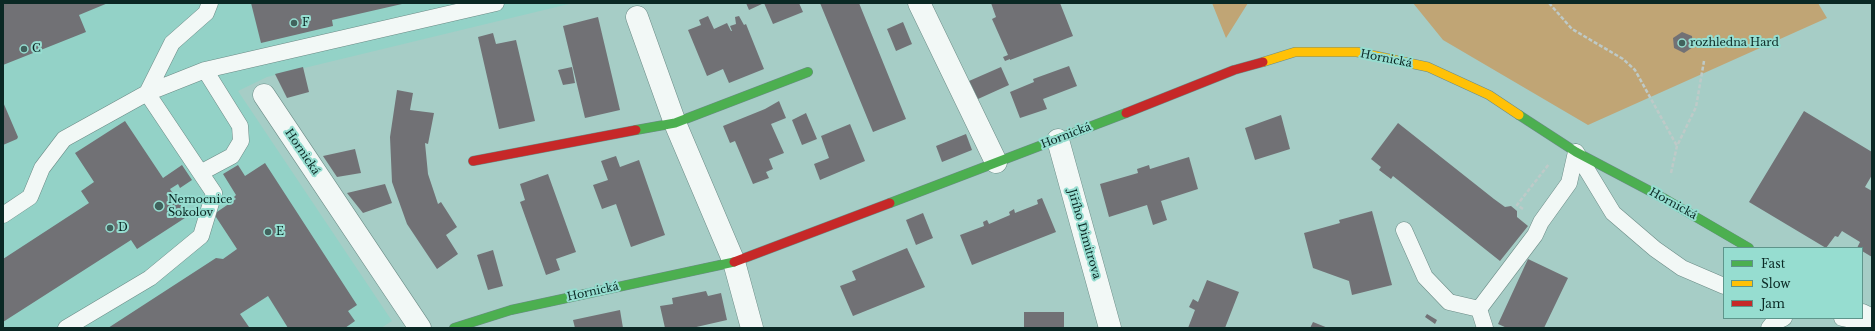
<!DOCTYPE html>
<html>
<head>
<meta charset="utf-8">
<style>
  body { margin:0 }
  #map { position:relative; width:1875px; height:331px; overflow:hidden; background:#a6cdc6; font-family:"Libre Baskerville",serif }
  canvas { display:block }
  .frame { position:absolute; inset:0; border:4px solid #0a2824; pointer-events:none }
  .legend { position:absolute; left:1723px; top:247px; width:140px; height:72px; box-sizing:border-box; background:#96ddd0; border:1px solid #5e958b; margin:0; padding:5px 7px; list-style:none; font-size:12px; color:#0a2824 }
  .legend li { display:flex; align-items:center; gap:8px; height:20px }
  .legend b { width:20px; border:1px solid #5e958b }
</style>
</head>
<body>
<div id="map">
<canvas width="1875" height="331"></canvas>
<div class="frame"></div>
<ul class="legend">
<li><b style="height:5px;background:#4caf50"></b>Fast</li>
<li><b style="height:5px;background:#ffc107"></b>Slow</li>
<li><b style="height:5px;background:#c62828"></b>Jam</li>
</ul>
</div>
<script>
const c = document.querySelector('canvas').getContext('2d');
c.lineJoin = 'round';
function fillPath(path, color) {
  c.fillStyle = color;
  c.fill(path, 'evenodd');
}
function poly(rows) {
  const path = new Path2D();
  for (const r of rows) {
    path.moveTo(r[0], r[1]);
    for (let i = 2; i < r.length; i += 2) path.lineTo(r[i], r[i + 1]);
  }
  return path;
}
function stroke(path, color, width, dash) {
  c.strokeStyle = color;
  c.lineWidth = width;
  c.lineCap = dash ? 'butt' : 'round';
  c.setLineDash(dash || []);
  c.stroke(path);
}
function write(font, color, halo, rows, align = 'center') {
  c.font = font + ' "Libre Baskerville",serif';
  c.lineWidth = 4;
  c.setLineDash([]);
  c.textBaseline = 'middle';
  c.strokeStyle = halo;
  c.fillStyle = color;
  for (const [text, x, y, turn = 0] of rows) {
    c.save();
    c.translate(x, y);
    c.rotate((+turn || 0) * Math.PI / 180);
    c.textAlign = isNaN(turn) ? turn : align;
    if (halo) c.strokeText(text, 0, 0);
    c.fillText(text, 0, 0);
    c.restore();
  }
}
fillPath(poly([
  [3,3,573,3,267,77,238,91,392,321,381,328,3,328]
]), '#93d2c7');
fillPath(poly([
  [1212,3,1248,3,1226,38],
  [1413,3,1818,3,1827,18,1588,125,1443,40]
]), '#c0a575');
fillPath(poly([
  [3,3,108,3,79,15,86,32,3,65],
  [251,3,402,3,402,4,332,20,333,26,261,43],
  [746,3,764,3,749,10],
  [764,3,799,3,803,12,773,24],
  [820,3,859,3,906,119,873,132],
  [991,3,1060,3,1073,36,1010,60,1010,59,1005,61,1003,57,1008,55,992,19,996,17],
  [708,16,714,29,727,23,731,31,732,31,730,26,736,24,735,17,739,16,744,25,746,24,764,69,729,83,723,69,707,76,688,30,701,25,699,20],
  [598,17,620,110,585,118,563,26],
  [903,22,912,44,896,51,887,29],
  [1682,32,1692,36,1693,47,1684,53,1674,48,1673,38],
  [493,33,496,44,516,40,535,121,499,129,478,37],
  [1069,66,1077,86,1043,99,1047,109,1020,118,1010,92,1034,82,1033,79],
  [303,67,309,92,287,98,275,74],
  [572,67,575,83,563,85,558,70],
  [1001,67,1009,85,978,99,969,81],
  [397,90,413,93,410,110,434,113,428,144,425,143,428,174,438,204,441,202,457,227,446,235,458,254,437,269,407,224,392,182,390,137],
  [779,101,786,118,771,124,784,153,769,159,773,169,766,172,769,178,753,184,735,141,730,143,723,126,765,109],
  [3,102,18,137,17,139,3,145],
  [1804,111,1872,152,1872,175,1865,187,1872,191,1872,257,1862,251,1862,248,1857,248,1860,242,1842,231,1838,237,1835,236,1826,248,1749,202],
  [806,113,817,139,802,145,792,120],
  [1281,115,1290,149,1255,160,1245,128],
  [125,121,163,178,182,165,192,180,180,188,178,184,170,189,188,216,137,249,131,240,3,322,3,259,89,203,81,191,94,182,75,153],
  [1398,123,1494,199,1505,207,1511,206,1517,211,1517,217,1528,226,1500,261,1393,176,1391,179,1379,170,1381,167,1371,159],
  [850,124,865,161,820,180,814,164,829,158,821,136],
  [966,134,972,150,942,162,936,146],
  [355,149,361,173,337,177,323,156],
  [616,156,620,167,639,160,665,235,631,247,616,204,602,209,593,185,608,180,601,161],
  [1189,157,1198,189,1161,201,1167,220,1153,225,1147,205,1109,217,1100,184,1138,173,1137,169,1149,165,1150,169],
  [265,163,357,305,348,311,355,321,345,328,288,328,268,296,240,314,249,327,248,328,108,328,216,258,223,259,237,249,214,214,236,199,234,197,236,195,223,174,238,165,245,176],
  [548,174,576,252,556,259,560,270,546,275,520,202,525,200,520,184],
  [385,184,392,203,363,213,347,193],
  [1042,198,1056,232,972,265,960,235,984,226,983,222,987,220,989,224,1010,215,1009,212,1014,209,1015,213,1038,204,1037,200],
  [1372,211,1392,285,1352,295,1349,281,1313,268,1304,233,1340,223,1339,220],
  [923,213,933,238,916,245,906,220],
  [907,248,925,287,853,316,840,286,856,280,852,271],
  [493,250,503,286,488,290,477,255],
  [1528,259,1568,278,1544,328,1507,328,1498,324],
  [1207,280,1239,292,1225,328,1188,328,1195,310,1189,307,1193,299,1198,302],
  [706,291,708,296,721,293,727,320,692,328,665,328,660,306,673,304,672,298],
  [620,310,623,328,575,328,573,320],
  [1024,312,1064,312,1064,328,1024,328],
  [1427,314,1437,320,1435,324,1425,317],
  [1313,322,1328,328,1310,328]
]), '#717175');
const lane = poly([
  [1576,152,1613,213,1655,249,1682,268,1724,286],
  [202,172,232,156,241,141,240,126,205,70],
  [3,215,30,197,42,168,64,139,147,93,205,70,496,3],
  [1404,230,1425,277,1449,302,1479,309,1535,235,1541,222,1569,183,1576,152],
  [1479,309,1485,328],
  [1842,318,1872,324],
  [66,328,150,278,201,236,214,193,147,93,172,43,206,13,210,3],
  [1769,328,1773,323,1784,318]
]);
const street = poly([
  [919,3,996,162],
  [637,17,675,123,734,262,752,328],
  [264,95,420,328],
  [1058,140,1110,328],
  [1862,315,1872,320]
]);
const fast = poly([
  [1519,115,1576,152,1665,199,1749,248],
  [636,130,675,123,808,72],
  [890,203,1126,113],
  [454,328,511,310,734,262]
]);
const slow = poly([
  [1263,62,1295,52,1357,52,1428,67,1489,95,1519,115]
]);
const jam = poly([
  [1126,113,1234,70,1263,62],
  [473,161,636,130],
  [734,262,890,203]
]);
stroke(lane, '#6b8b86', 17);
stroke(street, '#6b8b86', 23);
stroke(fast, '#6b8b86', 10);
stroke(slow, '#6b8b86', 10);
stroke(jam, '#6b8b86', 10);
stroke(poly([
  [1549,3,1572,29,1623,59,1635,70,1677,146],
  [1671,173,1677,146,1696,107,1704,61],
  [1523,209,1517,205,1549,164]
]), '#becac8', 2.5, [4, 2]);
stroke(lane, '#f2f8f6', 16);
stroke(street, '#f2f8f6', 22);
stroke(fast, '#4caf50', 9);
stroke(slow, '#ffc107', 9);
stroke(jam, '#c62828', 9);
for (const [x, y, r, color] of [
  [294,23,4,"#41625d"],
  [1682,43,4,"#41625d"],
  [24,49,4,"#41625d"],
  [159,206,5,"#41625d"],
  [110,228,4,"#41625d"],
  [268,232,4,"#41625d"]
]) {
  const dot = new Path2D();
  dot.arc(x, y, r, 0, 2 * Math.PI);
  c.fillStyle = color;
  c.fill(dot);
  stroke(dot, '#96ddd0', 1.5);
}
write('11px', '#0a2824', '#96ddd0', [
  ["F",302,23],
  ["rozhledna Hard",1690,43],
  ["C",32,49],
  ["Nemocnice",168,200],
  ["Sokolov",168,213],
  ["D",118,228],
  ["E",276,232]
], 'left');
write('11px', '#0a2824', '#96ddd0', [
  ["Hornická",1386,59,11],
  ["Hornická",1066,136,-21],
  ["Hornická",302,152,56],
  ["Hornická",1673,204,29],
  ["Jiřího Dimitrova",1084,234,74],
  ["Hornická",593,292,-12]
]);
</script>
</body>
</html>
